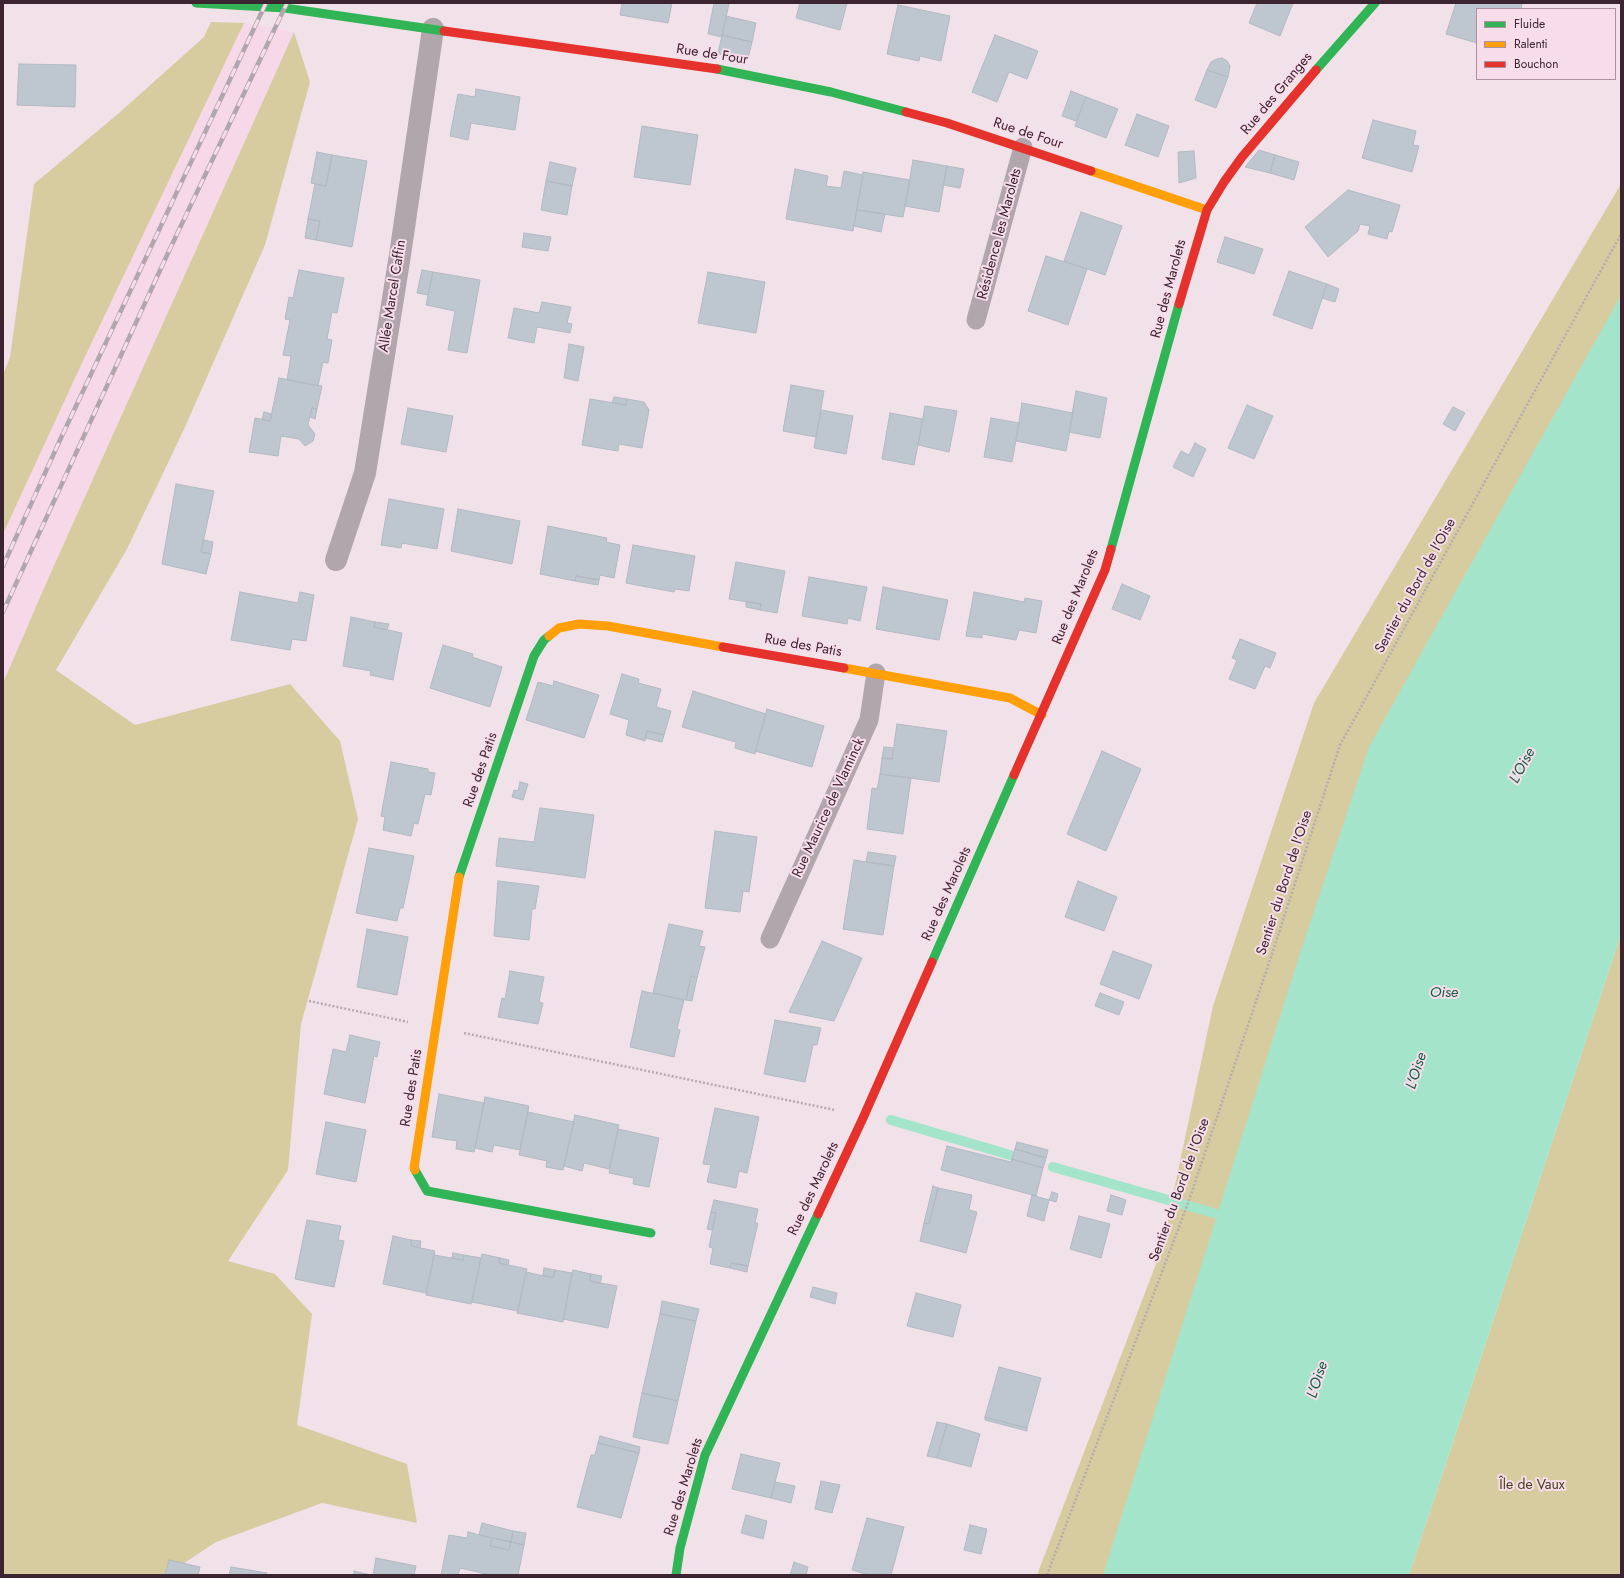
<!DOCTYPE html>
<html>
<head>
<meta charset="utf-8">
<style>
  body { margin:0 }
  #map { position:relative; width:1624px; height:1578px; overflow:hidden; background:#f1e2ea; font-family:Jost,sans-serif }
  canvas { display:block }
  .frame { position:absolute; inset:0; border:4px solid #3c2431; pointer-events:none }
  .legend { position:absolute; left:1476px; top:8px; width:140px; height:72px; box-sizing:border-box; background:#f7dcea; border:1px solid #ac92a0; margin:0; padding:5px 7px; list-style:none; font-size:12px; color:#3c2431 }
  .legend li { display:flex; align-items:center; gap:8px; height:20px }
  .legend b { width:20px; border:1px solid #ac92a0 }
</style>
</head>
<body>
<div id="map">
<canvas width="1624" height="1578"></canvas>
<div class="frame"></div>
<ul class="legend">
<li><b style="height:5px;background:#30b455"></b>Fluide</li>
<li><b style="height:5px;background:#ff9f0a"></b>Ralenti</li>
<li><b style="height:5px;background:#e5322d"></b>Bouchon</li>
</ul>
</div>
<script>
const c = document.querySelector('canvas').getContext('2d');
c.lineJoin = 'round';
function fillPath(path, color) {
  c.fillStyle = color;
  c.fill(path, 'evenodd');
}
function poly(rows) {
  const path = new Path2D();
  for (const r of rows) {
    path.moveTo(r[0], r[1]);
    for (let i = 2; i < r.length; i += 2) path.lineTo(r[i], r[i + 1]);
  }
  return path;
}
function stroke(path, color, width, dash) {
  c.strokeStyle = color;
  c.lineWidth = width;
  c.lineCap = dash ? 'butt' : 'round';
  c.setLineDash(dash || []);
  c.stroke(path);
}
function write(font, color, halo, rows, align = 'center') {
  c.font = font + ' Jost,sans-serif';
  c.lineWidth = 4;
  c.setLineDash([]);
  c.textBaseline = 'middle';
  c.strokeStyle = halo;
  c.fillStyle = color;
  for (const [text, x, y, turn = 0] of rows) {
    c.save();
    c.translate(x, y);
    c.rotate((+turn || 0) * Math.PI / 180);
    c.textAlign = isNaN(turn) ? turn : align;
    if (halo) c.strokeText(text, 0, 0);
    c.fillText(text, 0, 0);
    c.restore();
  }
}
fillPath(poly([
  [244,23,294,32,48,579,3,683,3,534,82,363]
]), '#f6d8e8');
fillPath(poly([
  [211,22,244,23,82,363,3,534,3,375,10,357,34,184,119,113,204,37],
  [294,32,310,82,265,245,185,427,127,549,56,670,135,725,290,684,340,741,358,819,301,1024,288,1170,228,1261,275,1274,312,1314,297,1425,407,1464,417,1523,322,1503,216,1542,166,1575,3,1575,3,683,48,579],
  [1621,184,1621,297,1104,1575,1037,1575,1161,1251,1213,1006,1314,703],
  [1621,934,1621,1575,1409,1575]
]), '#d6cc9f');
fillPath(poly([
  [1621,295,1621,934,1409,1575,1103,1575,1302,947,1369,747]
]), '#a4e4ca');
stroke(poly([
  [891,1120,1010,1155],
  [1053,1167,1217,1214]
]), '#a4e4ca', 10);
const building = poly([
  [622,3,672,3,668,23,620,15,622,3],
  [714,3,729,3,722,37,708,34,714,3],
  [800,3,847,3,840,30,796,18,800,3],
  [1257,3,1293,3,1280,36,1249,23,1257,3],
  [1456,3,1518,3,1522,4,1521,9,1477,9,1477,43,1446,34,1456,3],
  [898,5,950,16,941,61,920,56,919,61,887,54,898,5],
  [726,16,756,23,752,42,722,35,726,16],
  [722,35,752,42,748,58,718,54,722,35],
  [995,35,1038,51,1027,79,1009,72,997,102,972,92,995,35],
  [1222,58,1227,61,1230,66,1228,77,1207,70,1211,62,1217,59,1222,58],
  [19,64,76,65,75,107,17,105,19,64],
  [1207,70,1228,77,1216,108,1195,100,1207,70],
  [476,89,520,97,515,130,471,123,468,140,450,136,458,94,475,97,476,89],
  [1071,91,1086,97,1076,121,1062,116,1071,91],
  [1086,97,1118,109,1106,138,1075,126,1086,97],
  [1137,114,1169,126,1158,157,1125,145,1137,114],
  [1373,120,1416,131,1413,145,1419,146,1412,172,1362,158,1373,120],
  [642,126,698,135,690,185,634,177,642,126],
  [1259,150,1275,155,1270,173,1245,167,1259,150],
  [1194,151,1196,178,1179,183,1178,152,1194,151],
  [317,152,332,155,326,186,311,183,317,152],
  [332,155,367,161,352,247,316,240,320,221,308,219,315,184,326,186,332,155],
  [1275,155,1299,162,1294,180,1270,173,1275,155],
  [913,160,947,166,939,212,905,206,913,160],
  [550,162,576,168,572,186,546,181,550,162],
  [947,166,964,169,960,188,943,185,947,166],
  [795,169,828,176,826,186,841,188,844,171,863,175,853,231,786,219,795,169],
  [863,172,910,180,903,217,857,210,863,172],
  [546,181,572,186,567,215,541,210,546,181],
  [1348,190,1400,205,1392,232,1389,231,1387,239,1368,234,1370,226,1360,224,1358,231,1328,257,1305,227,1348,190],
  [857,210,885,214,881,232,854,226,857,210],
  [1081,212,1122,226,1105,275,1064,261,1081,212],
  [308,219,320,221,316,240,305,238,308,219],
  [524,233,551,237,548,251,522,247,524,233],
  [1225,237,1263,249,1254,274,1217,262,1225,237],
  [1046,256,1087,269,1068,325,1028,311,1046,256],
  [299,270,344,278,337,313,332,312,327,339,332,340,328,363,323,362,318,386,287,380,291,356,283,355,290,320,285,319,289,297,293,298,299,270],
  [422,270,433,272,428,295,417,293,422,270],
  [1289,271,1327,284,1312,329,1273,315,1289,271],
  [433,272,480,280,467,353,448,350,455,311,426,305,433,272],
  [708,272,765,282,756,333,698,323,708,272],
  [1327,284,1339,289,1335,302,1322,298,1327,284],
  [542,302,571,307,567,323,572,324,570,333,537,327,534,343,508,338,514,308,539,313,542,302],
  [569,344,584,347,578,381,564,378,569,344],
  [279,378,322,386,317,409,312,408,308,425,315,434,313,441,305,446,299,439,281,436,278,456,249,452,255,418,270,421,279,378],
  [791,385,824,391,816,437,783,431,791,385],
  [1076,391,1107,398,1100,438,1069,432,1076,391],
  [614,397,627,399,626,405,612,403,614,397],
  [590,399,626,405,627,399,644,402,649,410,642,448,619,444,618,451,582,445,590,399],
  [1022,403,1073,413,1066,451,1016,441,1022,403],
  [1247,405,1273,416,1254,459,1228,448,1247,405],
  [925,406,957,411,949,452,918,445,925,406],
  [1453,407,1465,413,1455,431,1443,424,1453,407],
  [312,408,317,409,315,419,310,417,312,408],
  [408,408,453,416,446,452,401,444,408,408],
  [821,410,853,416,846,454,814,448,821,410],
  [264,412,272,414,270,421,262,419,264,412],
  [890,413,923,419,914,465,882,459,890,413],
  [991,418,1019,423,1012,462,984,457,991,418],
  [1195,443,1206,449,1193,477,1173,467,1181,451,1189,455,1195,443],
  [176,484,214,491,201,552,211,554,206,574,162,564,176,484],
  [389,499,444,509,437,549,402,543,401,548,381,545,389,499],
  [458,509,520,521,512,564,451,551,458,509],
  [548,526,607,538,606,542,620,545,614,578,600,575,599,580,576,576,575,581,540,574,548,526],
  [204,540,213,542,211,554,201,552,204,540],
  [633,545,695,556,689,591,675,589,674,592,626,583,633,545],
  [736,562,785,571,777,613,760,610,761,604,729,599,736,562],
  [576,576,599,580,598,585,575,581,576,576],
  [809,577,867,587,860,621,848,618,847,624,802,616,809,577],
  [1122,584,1150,596,1140,620,1112,609,1122,584],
  [883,587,948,600,939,640,876,629,883,587],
  [240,592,298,603,300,592,314,595,306,641,292,639,290,650,231,640,240,592],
  [974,592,1024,602,1025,598,1042,601,1036,633,1019,630,1016,640,982,634,982,638,966,636,974,592],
  [746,601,761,604,760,610,746,607,746,601],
  [351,617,375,622,374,627,402,633,393,680,370,675,371,671,343,666,351,617],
  [375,622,389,624,387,630,374,627,375,622],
  [1240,639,1276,653,1270,668,1265,666,1255,689,1229,679,1237,660,1232,658,1240,639],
  [443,645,473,654,472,657,502,667,490,707,430,688,443,645],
  [622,674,639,679,638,683,661,689,656,707,671,711,664,735,647,731,645,741,626,735,629,720,610,714,622,674],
  [554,681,599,695,584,738,526,720,538,682,553,686,554,681],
  [693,691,766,714,755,754,735,748,736,742,682,727,693,691],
  [767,709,824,726,812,767,755,751,767,709],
  [897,724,947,731,939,782,880,774,882,758,892,759,897,724],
  [647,731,664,735,662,742,645,738,647,731],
  [884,747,894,748,892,759,882,758,884,747],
  [1102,751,1141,769,1106,851,1067,834,1102,751],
  [391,762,428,769,428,772,435,773,431,795,425,794,418,824,414,823,411,836,383,830,385,817,381,816,391,762],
  [880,774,911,778,903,834,867,829,872,788,877,789,880,774],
  [520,782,528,784,523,800,512,797,514,790,518,791,520,782],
  [540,808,594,815,585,878,496,866,499,838,534,842,540,808],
  [715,831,757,837,749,892,743,891,740,912,705,908,715,831],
  [369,848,414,856,403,908,400,908,397,921,356,913,369,848],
  [868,852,896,856,894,866,866,862,868,852],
  [854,860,894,866,883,935,843,929,854,860],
  [498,881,539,886,535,909,532,909,529,940,494,936,498,881],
  [1078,881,1117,897,1104,931,1065,917,1078,881],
  [669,924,703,931,699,946,705,947,697,978,691,976,686,1000,653,993,669,924],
  [367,929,408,937,397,995,357,987,367,929],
  [822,941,862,958,834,1021,789,1012,822,941],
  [1113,951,1152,965,1139,999,1100,984,1113,951],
  [510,971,544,977,539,1002,543,1003,538,1024,498,1017,502,998,505,999,510,971],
  [691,976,697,978,692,1001,686,1000,691,976],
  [642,991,684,1000,677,1029,680,1030,674,1057,630,1047,642,991],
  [1100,993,1124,1002,1119,1015,1095,1006,1100,993],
  [775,1020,821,1028,817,1045,813,1045,805,1082,764,1074,775,1020],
  [350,1035,380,1042,377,1057,374,1056,365,1103,324,1094,333,1049,346,1052,350,1035],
  [439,1094,484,1103,474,1152,456,1149,457,1141,432,1137,439,1094],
  [485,1097,529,1106,520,1150,494,1145,492,1152,475,1148,485,1097],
  [715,1108,759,1117,747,1173,739,1171,736,1188,707,1182,711,1165,703,1164,715,1108],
  [528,1112,574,1122,563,1170,546,1167,547,1161,519,1155,528,1112],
  [575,1115,619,1125,609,1169,584,1163,582,1171,564,1166,575,1115],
  [326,1122,366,1130,356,1182,316,1174,326,1122],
  [618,1129,659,1138,649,1187,633,1184,634,1178,609,1173,618,1129],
  [1017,1142,1048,1150,1046,1158,1015,1149,1017,1142],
  [947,1146,1011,1162,1012,1159,1043,1168,1036,1196,941,1170,947,1146],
  [1015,1149,1046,1158,1043,1168,1012,1159,1015,1149],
  [933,1186,938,1188,929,1224,924,1223,933,1186],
  [938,1188,972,1195,969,1210,977,1212,966,1253,920,1241,924,1223,929,1224,938,1188],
  [1052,1192,1058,1194,1056,1202,1049,1200,1052,1192],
  [1032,1195,1049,1200,1044,1221,1027,1216,1032,1195],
  [1111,1195,1126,1200,1122,1215,1107,1211,1111,1195],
  [714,1200,758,1209,755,1223,758,1223,748,1266,731,1263,730,1268,710,1264,713,1248,709,1247,716,1213,711,1212,714,1200],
  [711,1212,716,1213,712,1230,707,1229,711,1212],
  [1079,1216,1110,1224,1101,1258,1070,1249,1079,1216],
  [307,1220,341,1226,338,1240,344,1241,334,1287,295,1279,307,1220],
  [393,1236,411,1240,411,1246,435,1251,426,1293,383,1284,393,1236],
  [411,1240,421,1241,420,1248,411,1246,411,1240],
  [453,1253,464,1255,463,1260,452,1258,453,1253],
  [482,1254,500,1258,499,1263,527,1269,518,1311,472,1302,482,1254],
  [434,1255,463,1260,464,1255,481,1258,471,1304,426,1295,434,1255],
  [500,1258,509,1260,508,1265,499,1263,500,1258],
  [731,1263,748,1266,747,1272,730,1268,731,1263],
  [544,1268,555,1270,553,1278,543,1275,544,1268],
  [555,1270,572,1273,563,1322,517,1313,526,1272,553,1278,555,1270],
  [573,1270,591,1274,590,1281,617,1286,608,1328,563,1319,573,1270],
  [591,1274,602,1276,600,1283,590,1281,591,1274],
  [813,1287,837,1293,835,1304,810,1297,813,1287],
  [916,1293,961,1305,953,1337,907,1326,916,1293],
  [662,1301,699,1309,696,1321,660,1314,662,1301],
  [660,1314,696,1321,678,1401,642,1393,660,1314],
  [999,1367,1041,1378,1027,1428,985,1417,999,1367],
  [642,1393,678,1401,668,1444,633,1437,642,1393],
  [985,1417,1027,1428,1027,1431,985,1420,985,1417],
  [937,1422,947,1424,937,1458,927,1456,937,1422],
  [947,1424,980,1434,971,1467,937,1458,947,1424],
  [600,1436,640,1447,639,1453,598,1443,600,1436],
  [598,1443,639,1453,621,1518,577,1507,591,1455,595,1455,598,1443],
  [741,1454,780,1463,771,1498,732,1489,741,1454],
  [821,1481,840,1485,832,1513,815,1509,821,1481],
  [775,1482,795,1486,791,1503,771,1498,775,1482],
  [746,1515,767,1521,763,1539,741,1533,746,1515],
  [867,1518,904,1527,891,1575,869,1575,852,1570,867,1518],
  [482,1523,513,1531,511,1542,479,1535,482,1523],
  [970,1525,987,1529,981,1554,964,1550,970,1525],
  [513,1531,526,1533,524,1545,511,1542,513,1531],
  [468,1532,492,1538,490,1546,509,1550,511,1542,524,1545,518,1575,490,1575,460,1568,458,1575,441,1575,449,1535,467,1538,468,1532],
  [492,1538,511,1542,509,1550,490,1546,492,1538],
  [376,1558,416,1566,414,1575,373,1575,376,1558],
  [169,1560,200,1567,198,1575,165,1575,169,1560],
  [794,1562,808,1567,806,1575,790,1575,794,1562],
  [231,1567,267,1573,266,1575,229,1575,231,1567],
  [354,1571,371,1575,354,1575,354,1571]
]);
fillPath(building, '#bec6d0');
stroke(building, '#b1b9c2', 1);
stroke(poly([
  [309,1001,408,1022],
  [464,1033,835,1110],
  [1047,1575,1187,1206,1273,951,1340,745,1621,234]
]), '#b5abb0', 2.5, [2, 2]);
stroke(poly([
  [976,320,1023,147],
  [770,939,869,720,876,673]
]), '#b0a6ab', 19);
stroke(poly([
  [336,560,365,473,400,255,433,29]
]), '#b0a6ab', 22);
stroke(poly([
  [196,3,285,8,444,31],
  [717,69,831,92,906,112],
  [1316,70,1375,3],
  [1111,549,1179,304],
  [459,877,534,656,544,640,549,636],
  [932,962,1014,775],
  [415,1170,427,1191,651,1233],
  [676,1575,680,1548,705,1455,818,1214]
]), '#30b455', 9);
stroke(poly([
  [1091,171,1207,210],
  [549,636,559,628,579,624,608,626,723,647],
  [844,668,1010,698,1042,715],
  [415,1170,414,1168,459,877]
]), '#ff9f0a', 9);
stroke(poly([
  [444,31,717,69],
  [906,112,947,123,1091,171],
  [1179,304,1207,210,1224,182,1242,157,1316,70],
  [723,647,844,668],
  [1014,775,1105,570,1111,549],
  [818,1214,863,1118,932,962]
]), '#e5322d', 9);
const rail = poly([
  [3,566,60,440,266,3],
  [3,612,168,253,287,3]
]);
stroke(rail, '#b1a6ac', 4.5);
stroke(rail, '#f7dcea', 3, [9]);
write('14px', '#3c2431', '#f7dcea', [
  ["Rue de Four",712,55,9],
  ["Rue des Granges",1277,94,-50],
  ["Rue de Four",1028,134,18],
  ["Résidence les Marolets",1000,234,-75],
  ["Rue des Marolets",1169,289,-75],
  ["Allée Marcel Caffin",393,296,-81],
  ["Sentier du Bord de l'Oise",1416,586,-61],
  ["Rue des Marolets",1076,597,-68],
  ["Rue des Patis",803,646,10],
  ["Rue des Patis",481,770,-71],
  ["Rue Maurice de Vlaminck",829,808,-65],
  ["Sentier du Bord de l'Oise",1285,883,-72],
  ["Rue des Marolets",947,894,-66],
  ["Rue des Patis",412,1088,-81],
  ["Rue des Marolets",814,1189,-65],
  ["Sentier du Bord de l'Oise",1180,1190,-70],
  ["Rue des Marolets",684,1487,-73]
]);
write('14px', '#413e18', '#f7dcea', [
  ["Île de Vaux",1532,1486]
]);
write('italic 15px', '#166248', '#f7dcea', [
  ["L'Oise",1523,766,-62],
  ["Oise",1444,993],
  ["L'Oise",1417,1071,-72],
  ["L'Oise",1318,1380,-72]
]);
</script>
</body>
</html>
